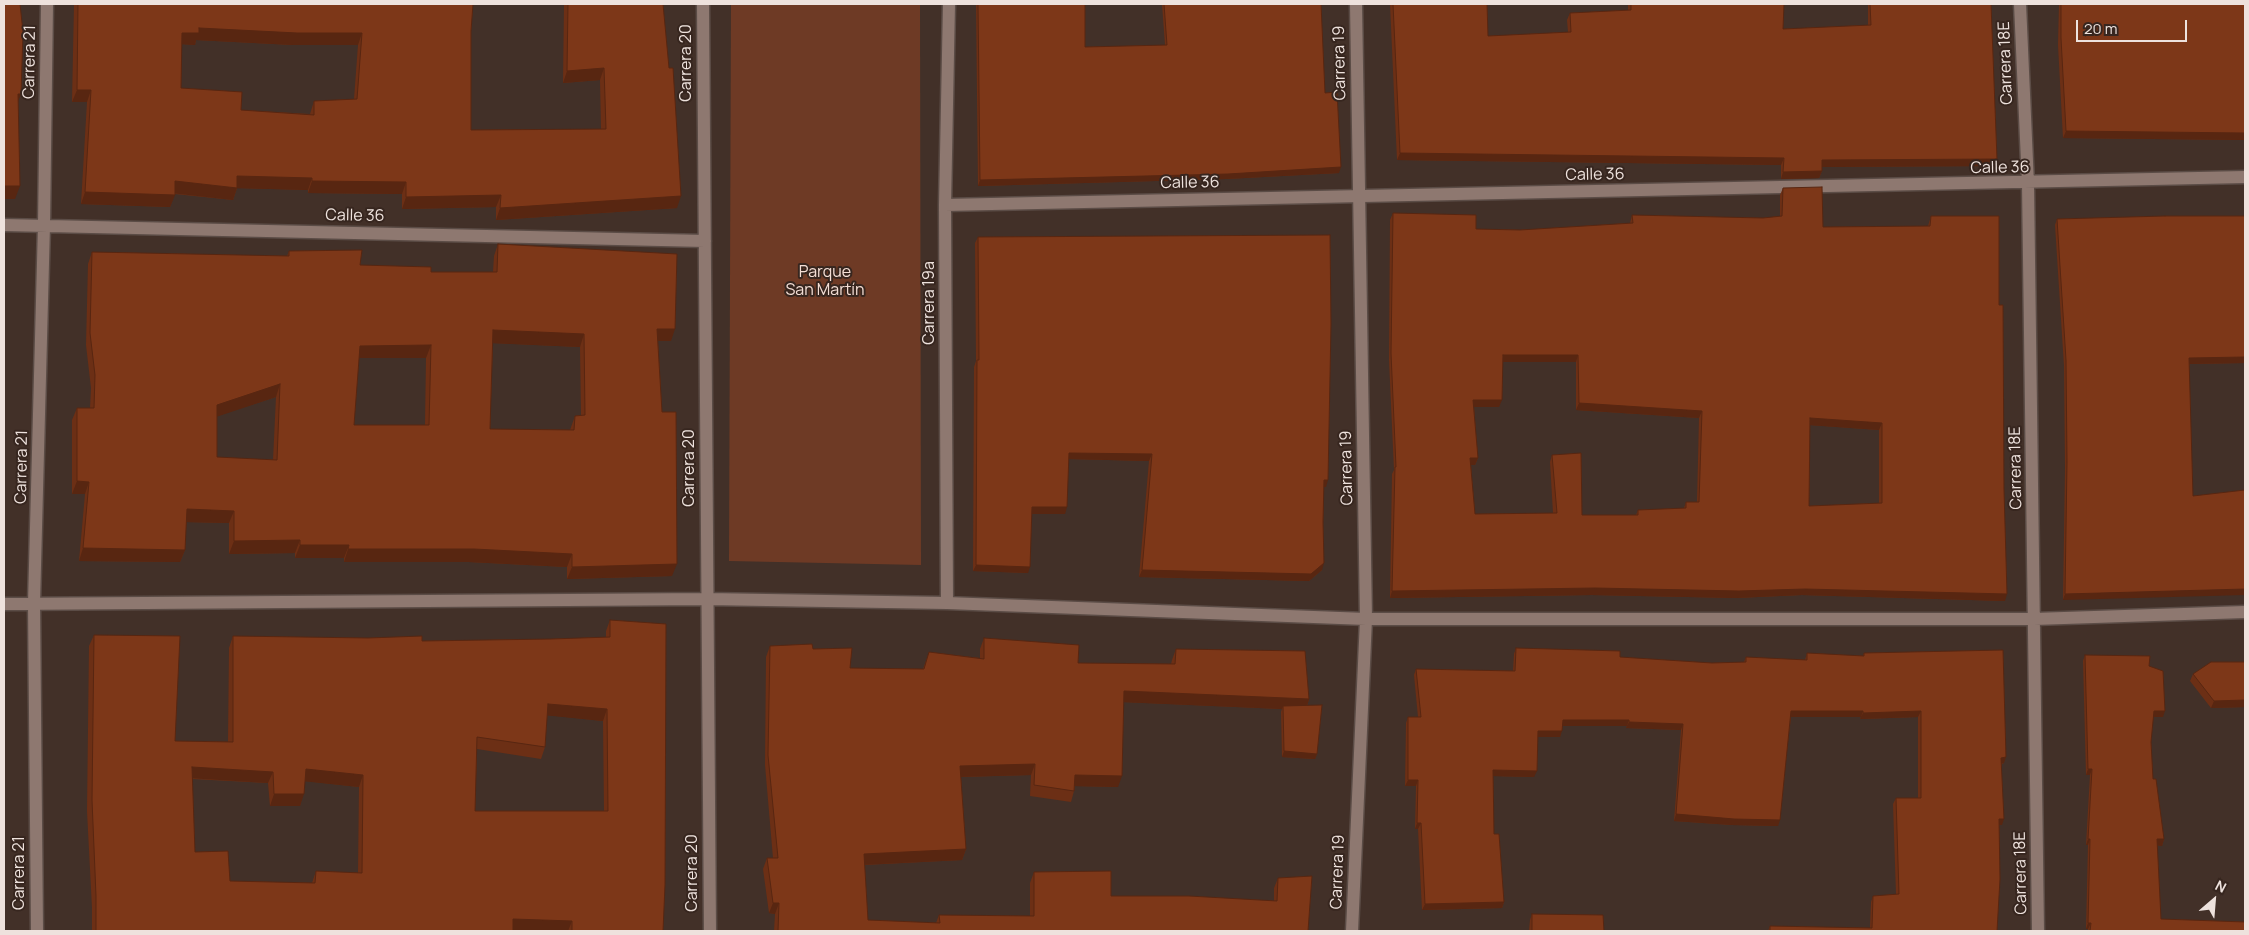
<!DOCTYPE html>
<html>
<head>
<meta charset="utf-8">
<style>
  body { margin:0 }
  #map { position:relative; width:2249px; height:935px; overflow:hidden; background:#423028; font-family:Manrope,sans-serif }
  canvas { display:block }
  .frame { position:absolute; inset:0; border:5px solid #eee2dd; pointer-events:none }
  .north { position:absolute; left:2189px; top:875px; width:50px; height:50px; -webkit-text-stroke:4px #37261f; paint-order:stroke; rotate:27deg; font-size:14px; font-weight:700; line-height:20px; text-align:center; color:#eee2dd }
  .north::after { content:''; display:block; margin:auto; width:18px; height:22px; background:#eee2dd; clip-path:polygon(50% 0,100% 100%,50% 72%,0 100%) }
  .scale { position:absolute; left:2076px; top:20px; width:111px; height:22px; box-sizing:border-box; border:2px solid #eee2dd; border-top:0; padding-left:6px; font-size:15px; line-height:18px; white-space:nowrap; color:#eee2dd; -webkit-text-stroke:4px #37261f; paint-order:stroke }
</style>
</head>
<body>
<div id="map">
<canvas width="2249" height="935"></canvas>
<div class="frame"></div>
<div class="north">N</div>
<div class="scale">20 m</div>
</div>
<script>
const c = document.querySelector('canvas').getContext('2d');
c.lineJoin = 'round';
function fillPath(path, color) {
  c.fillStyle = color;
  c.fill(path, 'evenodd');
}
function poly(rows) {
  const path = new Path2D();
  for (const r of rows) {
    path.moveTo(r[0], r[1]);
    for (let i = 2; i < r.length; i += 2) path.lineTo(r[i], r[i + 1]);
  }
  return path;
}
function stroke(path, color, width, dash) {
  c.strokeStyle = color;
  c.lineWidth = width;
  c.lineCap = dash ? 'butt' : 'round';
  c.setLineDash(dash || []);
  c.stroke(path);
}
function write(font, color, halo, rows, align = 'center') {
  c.font = font + ' Manrope,sans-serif';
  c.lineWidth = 4;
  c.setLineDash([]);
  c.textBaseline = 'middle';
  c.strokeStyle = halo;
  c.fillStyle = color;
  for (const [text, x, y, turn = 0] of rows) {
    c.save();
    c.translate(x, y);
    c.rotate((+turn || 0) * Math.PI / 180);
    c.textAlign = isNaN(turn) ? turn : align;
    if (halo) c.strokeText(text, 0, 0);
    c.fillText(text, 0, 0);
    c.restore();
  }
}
fillPath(poly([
  [731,4,920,4,921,565,729,561]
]), '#6e3a25');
const minor = poly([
  [703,4,710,931],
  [2020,4,2028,184,2038,931],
  [945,205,2245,177],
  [4,225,705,241],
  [947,603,945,205,949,4],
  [4,604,707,599,947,603,1366,619,2034,619,2245,612],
  [37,931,34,603,44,225,47,4],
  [1352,931,1366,619,1356,4]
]);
stroke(minor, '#5b4c46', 15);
stroke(minor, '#8e7870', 12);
fillPath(poly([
  [74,4,473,4,471,31,471,130,601,129,600,80,563,83,564,4,663,4,677,208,496,220,496,207,402,209,402,194,308,193,308,190,237,188,233,200,175,194,170,207,81,204,87,102,72,102],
  [196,40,293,45,358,45,354,99,314,101,310,114,241,110,181,88,182,44,195,45],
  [976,4,1085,4,1085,47,1165,45,1162,4,1321,4,1325,93,1339,173,1226,179,978,186],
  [1390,4,1487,4,1488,36,1568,32,1567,20,1570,13,1628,10,1628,4,1784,4,1783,29,1868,25,1868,4,1991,4,1997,159,1994,166,1822,167,1822,171,1819,178,1781,179,1781,165,1397,160],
  [2059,4,2245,4,2245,140,2063,138,2058,45],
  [1783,188,1823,227,1928,226,1931,216,1999,305,2005,601,1802,595,1736,598,1592,595,1390,598,1392,474,1394,470,1389,360,1390,220,1393,213,1476,229,1520,230,1630,223,1632,215,1763,218,1780,216,1780,195],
  [1503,362,1576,362,1576,410,1699,418,1697,502,1686,502,1684,508,1638,510,1636,515,1582,515,1552,455,1550,462,1553,513,1475,514,1471,465,1475,465,1478,458,1474,407,1499,407],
  [1810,425,1879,430,1879,503,1809,506],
  [2245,216,2245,363,2190,364,2063,600,2065,468,2064,366,2055,225,2057,219],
  [978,237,1326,487,1324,487,1322,570,1309,581,1139,577,1149,461,1069,459,1065,514,1032,514,1028,573,973,571,974,367,976,361,975,243],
  [498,244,671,341,658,341,672,576,567,579,567,567,469,562,344,562,344,558,295,558,295,553,229,554,229,523,186,522,185,550,180,562,79,561,85,494,72,494,72,420,77,408,90,408,91,388,86,345,88,264,92,252,287,256,289,251,360,265,431,272,493,272,494,256],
  [493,343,580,347,581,415,575,416,570,430,490,429],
  [359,358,426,358,425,425,354,425],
  [276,397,273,460,217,457,217,416],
  [610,620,663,931,92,931,92,908,87,811,89,646,94,635,175,741,228,742,229,648,233,636,422,641,551,639,606,637,606,631],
  [547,715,603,721,604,811,475,811,477,749,541,759,545,747],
  [192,779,268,783,270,806,300,806,305,781,359,787,358,873,316,871,312,883,230,881,195,852],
  [984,638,1078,663,1171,664,1172,660,1176,649,1309,699,1307,706,1317,754,1315,759,1282,757,1281,712,1282,709,1123,702,1118,787,1075,786,1074,791,1071,802,1030,796,1031,775,961,777,966,849,962,860,864,865,868,920,936,923,939,915,1030,916,1030,883,1034,872,1111,896,1274,901,1274,888,1278,878,1308,931,774,931,775,914,769,913,763,869,767,858,773,858,765,765,766,657,770,646,813,649,850,668,923,669,929,652,980,658,980,649],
  [1516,648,1620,657,1712,663,1744,662,1746,657,1805,660,1807,653,1863,656,1864,653,2004,763,2002,764,2002,825,1999,825,1997,931,1768,931,1770,926,1870,928,1871,902,1873,896,1896,894,1893,804,1896,798,1918,798,1918,717,1860,719,1861,717,1791,717,1778,826,1732,825,1674,821,1681,730,1626,728,1627,726,1562,726,1560,737,1537,737,1534,777,1493,776,1494,834,1504,902,1502,908,1422,910,1418,829,1415,829,1416,786,1405,786,1406,723,1408,717,1418,717,1414,675,1416,669,1513,671,1514,654],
  [2085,655,2149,666,2163,717,2153,717,2151,742,2153,779,2164,839,2162,846,2157,845,2161,919,2244,922,2245,919,2245,931,2088,931,2088,929,2086,929,2088,845,2086,845,2090,775,2086,775,2083,661],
  [2245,662,2245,707,2211,708,2190,681,2193,674],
  [1532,914,1604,931,1529,931,1530,920]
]), '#6c2f15');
fillPath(poly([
  [199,28,362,33,358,45,293,45,196,40,195,45,178,44,182,33],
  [604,68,600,80,563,83,567,71],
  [77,90,91,90,87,102,72,102],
  [18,94,21,94,16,107],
  [2066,131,2245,133,2245,140,2063,138],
  [1400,153,1784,158,1781,165,1397,160],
  [1997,159,1994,166,1819,167,1822,160],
  [1341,167,1339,173,1226,179,978,186,980,180],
  [1822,171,1819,178,1781,179,1783,172],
  [237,176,312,178,308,190,232,188],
  [175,181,237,188,233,200,171,193],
  [312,181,406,182,402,194,308,193],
  [4,186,20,186,15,199,4,199],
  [85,192,175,195,170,207,81,204],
  [501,195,496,207,402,209,406,197],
  [681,196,677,208,496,220,500,208],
  [657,329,675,329,671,341,653,341],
  [493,330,584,334,580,347,488,343],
  [431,345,426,358,356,358,360,346],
  [1503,355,1578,355,1576,362,1500,362],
  [2245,357,2245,363,2187,364,2189,358],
  [280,384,276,397,213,418,217,405],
  [1473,400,1502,400,1499,407,1471,407],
  [1579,403,1702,411,1699,418,1576,410],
  [1810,418,1882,423,1879,430,1808,425],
  [1069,453,1152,454,1149,461,1067,459],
  [1470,458,1478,458,1475,465,1468,465],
  [1324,480,1328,480,1326,487,1322,487],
  [77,481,89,482,85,494,72,494],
  [1032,507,1067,507,1065,514,1030,514],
  [187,509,234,511,229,523,182,522],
  [300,540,295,553,229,554,234,541],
  [300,545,349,545,344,558,295,558],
  [83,548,185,550,180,562,79,561],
  [348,549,474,549,572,554,567,567,469,562,344,562],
  [1324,563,1322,570,1309,581,1139,577,1142,570],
  [677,564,672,576,567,579,572,567],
  [976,565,1030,567,1028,573,973,571],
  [1595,588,1805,589,2007,594,2005,601,1802,595,1736,598,1592,595,1390,598,1392,591],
  [2245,589,2245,595,2063,600,2065,594],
  [1124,691,1309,699,1306,710,1283,706,1282,709,1120,702],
  [2245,700,2245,707,2211,708,2214,701],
  [548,704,607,709,603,721,543,715],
  [1791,711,1863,711,1861,717,1789,717],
  [1921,711,1918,717,1860,719,1863,713],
  [2154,711,2165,711,2163,717,2151,717],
  [1563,720,1629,720,1627,726,1560,726],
  [1629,722,1683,724,1681,730,1626,728],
  [1538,731,1562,731,1560,737,1535,737],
  [1284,751,1317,754,1315,759,1282,757],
  [2006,757,2004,763,1999,764,2001,758],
  [1035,764,1031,775,956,777,960,766],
  [192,767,273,772,268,783,188,778],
  [306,769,363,775,359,787,302,781],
  [2088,769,2092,769,2090,775,2086,775],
  [1493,770,1537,771,1534,777,1491,776],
  [1075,775,1122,776,1118,787,1071,786],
  [1408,780,1418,780,1416,786,1405,786],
  [274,794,304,794,300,806,270,806],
  [1676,814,1780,820,1778,826,1732,825,1674,821],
  [1999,819,2004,819,2002,825,1997,825],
  [1417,823,1421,823,1418,829,1415,829],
  [2088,839,2090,839,2088,845,2086,845],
  [2157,839,2164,839,2162,846,2154,845],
  [966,849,962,860,860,865,864,854],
  [1504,902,1502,908,1422,910,1425,904],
  [773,903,779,903,775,914,769,913],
  [513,919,572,921,568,931,509,931],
  [2088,923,2091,923,2088,929,2086,929]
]), '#582611');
const building = poly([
  [4,4,20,4,23,32,21,94,18,94,20,186,4,186,4,4],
  [78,4,473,4,471,31,471,130,606,129,604,68,567,71,568,4,663,4,669,68,673,68,681,196,500,208,501,195,406,197,406,182,312,181,312,178,237,176,237,188,175,181,175,195,85,192,91,90,77,90,78,4],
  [199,28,297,33,362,33,357,99,314,101,314,115,241,110,242,92,181,88,182,33,199,33,199,28],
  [978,4,1085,4,1085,47,1167,45,1164,4,1321,4,1325,93,1337,92,1341,167,1228,174,980,180,978,4],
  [1393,4,1487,4,1488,36,1571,32,1570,13,1631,10,1631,4,1784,4,1783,29,1871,25,1870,4,1991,4,1997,159,1822,160,1822,171,1783,172,1784,158,1400,153,1393,4],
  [2061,4,2245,4,2245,133,2066,131,2061,38,2061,4],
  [1822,187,1823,227,1930,226,1931,216,1999,216,1999,305,2003,305,2004,490,2007,594,1805,589,1739,591,1595,588,1392,591,1395,467,1396,467,1391,353,1393,213,1476,215,1476,229,1520,230,1633,223,1632,215,1763,218,1782,216,1783,188,1822,187],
  [1503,355,1578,355,1579,403,1702,411,1699,502,1686,502,1686,508,1638,510,1638,515,1582,515,1581,453,1552,455,1557,513,1475,514,1470,458,1478,458,1473,400,1502,400,1503,355],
  [1810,418,1882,423,1882,503,1809,506,1810,418],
  [2165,216,2245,216,2245,357,2189,358,2193,496,2245,490,2245,589,2065,594,2067,462,2066,360,2057,219,2165,216],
  [1330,235,1331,324,1328,480,1324,480,1323,522,1324,563,1311,574,1142,570,1152,454,1069,453,1067,507,1032,507,1030,567,976,565,977,360,979,360,978,237,1330,235],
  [498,244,677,254,675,329,657,329,662,412,676,412,677,564,572,567,572,554,474,549,348,549,349,545,300,545,300,540,234,541,234,511,187,509,185,550,83,548,89,482,77,481,77,408,94,408,95,375,90,333,92,252,289,256,289,251,362,250,360,265,431,267,431,272,497,272,498,244],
  [493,330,584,334,585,415,575,416,574,430,490,429,493,330],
  [431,345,429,425,354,425,360,346,431,345],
  [280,384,277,460,217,457,217,405,280,384],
  [610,620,666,624,665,885,663,931,572,931,572,921,513,919,513,931,96,931,96,896,92,800,94,635,180,636,175,741,233,742,233,636,368,638,422,636,422,641,551,639,610,637,610,620],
  [548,704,607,709,608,811,475,811,477,737,545,747,548,704],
  [192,767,273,772,274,794,304,794,306,769,363,775,362,873,316,871,315,883,230,881,228,851,195,852,192,767],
  [984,638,1079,645,1078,663,1175,664,1176,649,1305,651,1309,699,1124,691,1122,776,1075,775,1074,791,1034,785,1035,764,960,766,966,849,864,854,868,920,940,923,939,915,1034,916,1034,872,1111,871,1111,896,1189,896,1277,901,1278,878,1312,876,1308,931,778,931,779,903,773,903,767,858,778,858,768,755,770,646,812,644,813,649,852,648,850,668,924,669,929,652,984,659,984,638],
  [1516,648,1620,651,1620,657,1712,663,1746,662,1746,657,1807,660,1807,653,1864,656,1864,653,2003,650,2006,757,2001,758,2004,819,1999,819,2000,879,1997,931,1770,931,1770,926,1872,928,1873,896,1899,894,1896,798,1921,798,1921,711,1863,713,1863,711,1791,711,1780,820,1734,819,1676,814,1683,724,1629,722,1629,720,1563,720,1562,731,1538,731,1537,771,1493,770,1494,834,1499,834,1504,902,1425,904,1421,823,1417,823,1418,780,1408,780,1408,717,1421,717,1416,669,1515,671,1516,648],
  [2085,655,2150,656,2149,666,2163,671,2165,711,2154,711,2151,742,2153,779,2156,779,2164,839,2157,839,2161,919,2245,922,2245,931,2090,931,2091,923,2088,923,2090,839,2088,839,2092,769,2088,769,2085,655],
  [2211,662,2245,662,2245,700,2214,701,2193,674,2211,662],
  [1322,705,1317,754,1284,751,1283,706,1322,705],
  [1532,914,1603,915,1604,931,1532,931,1532,914]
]);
fillPath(building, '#7d3718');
stroke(building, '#582611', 1);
write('16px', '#eee2dd', '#37261f', [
  ["Carrera 21",30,62,-89],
  ["Carrera 20",687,63,-90],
  ["Carrera 19",1340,63,-91],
  ["Carrera 18E",2006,63,-92],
  ["Calle 36",2000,168,-1],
  ["Calle 36",1595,175,-1],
  ["Calle 36",1190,183,-1],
  ["Calle 36",355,216,1],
  ["Carrera 19a",930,303,-90],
  ["Carrera 21",22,467,-89],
  ["Carrera 20",690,468,-90],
  ["Carrera 19",1347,468,-91],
  ["Carrera 18E",2016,468,-91],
  ["Carrera 19",1338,872,-88],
  ["Carrera 21",20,873,-90],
  ["Carrera 20",693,873,-90],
  ["Carrera 18E",2021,873,-91]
]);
write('16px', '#f4ded5', '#37261f', [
  ["Parque",825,273],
  ["San Martín",825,291]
]);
</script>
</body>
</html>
